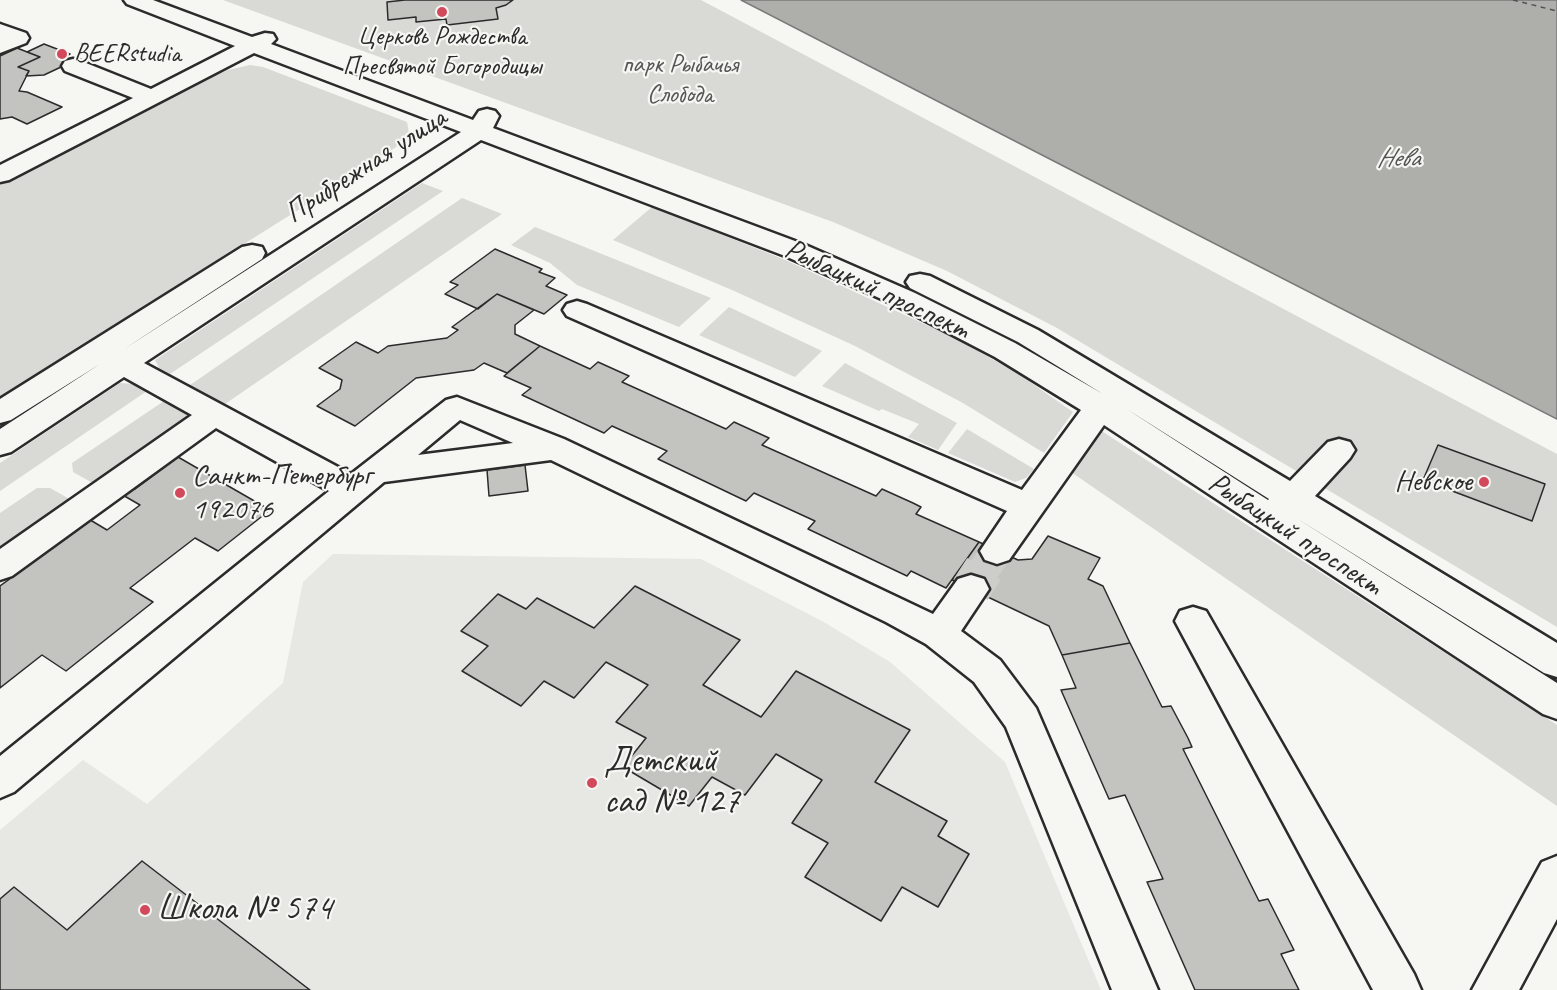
<!DOCTYPE html>
<html>
<head>
<meta charset="utf-8">
<style>
  body { margin:0 }
  canvas { display:block; background:#f6f6f2 }
</style>
</head>
<body>
<canvas width="1557" height="990"></canvas>
<script>
const c = document.querySelector('canvas').getContext('2d');
c.lineJoin = 'round';
function fillPath(path, color) {
  c.fillStyle = color;
  c.fill(path, 'evenodd');
}
function poly(rows) {
  const path = new Path2D();
  for (const r of rows) {
    path.moveTo(r[0], r[1]);
    for (let i = 2; i < r.length; i += 2) path.lineTo(r[i], r[i + 1]);
  }
  return path;
}
function stroke(path, color, width, dash) {
  c.strokeStyle = color;
  c.lineWidth = width;
  c.lineCap = dash ? 'butt' : 'round';
  c.setLineDash(dash || []);
  c.stroke(path);
}
function write(font, color, halo, rows, align = 'center') {
  c.font = font + ' Caveat,sans-serif';
  c.lineWidth = 4.5;
  c.setLineDash([]);
  c.textBaseline = 'middle';
  c.strokeStyle = halo;
  c.fillStyle = color;
  for (const [text, x, y, turn = 0] of rows) {
    c.save();
    c.translate(x, y);
    c.rotate((+turn || 0) * Math.PI / 180);
    c.textAlign = isNaN(turn) ? turn : align;
    if (halo) c.strokeText(text, 0, 0);
    c.fillText(text, 0, 0);
    c.restore();
  }
}
fillPath(poly([
  [333,554,701,559,822,621,890,662,1005,762,1101,990,0,990,0,830,83,760,147,804,283,683,303,582]
]), '#e7e7e3');
fillPath(poly([
  [223,0,701,0,1557,454,1557,627,1057,328,947,271,833,222],
  [250,65,263,67,407,122,409,133,396,147,338,185,0,397,0,185,203,80,228,70],
  [422,183,443,191,170,374,159,368,155,360],
  [462,198,502,214,225,404,190,385],
  [652,207,783,259,957,339,1020,375,1073,412,1044,453,963,403,853,345,732,290,613,240],
  [535,227,711,298,679,327,577,285,550,263,511,245],
  [729,307,822,351,795,377,699,335],
  [845,363,957,423,938,450,908,437,919,424,882,409,879,411,822,386],
  [120,383,133,384,147,391,0,491,0,463],
  [164,401,186,413,187,416,185,421,96,485,73,472,72,463],
  [967,429,1034,469,1026,478,1015,482,948,453],
  [1100,430,1557,725,1557,806,1071,472],
  [37,488,50,488,73,501,0,553,0,513]
]), '#d9d9d5');
const water = poly([
  [741,0,1557,0,1557,419,1075,172,741,0]
]);
fillPath(water, '#aeaeab');
stroke(water, '#7a7a78', 1.5);
stroke(poly([
  [1513,0,1557,11]
]), '#525251', 1.5, [5, 4.5]);
const building = poly([
  [405,0,513,0,506,5,496,8,498,19,447,25,446,19,416,22,416,17,388,20,387,2,405,0],
  [44,44,70,54,62,58,66,59,61,67,44,75,26,76,29,71,18,67,40,57,27,52,44,44],
  [17,48,40,57,18,67,29,71,19,91,27,92,62,107,27,124,12,117,0,119,0,56,17,48],
  [495,249,542,269,539,272,555,278,546,286,567,295,544,314,497,294,478,309,445,294,458,285,450,282,495,249],
  [497,294,534,310,515,325,515,334,540,346,507,373,484,363,474,370,416,378,355,426,317,406,340,389,342,380,319,368,356,342,378,353,388,346,447,338,458,330,452,327,497,294],
  [540,346,590,369,598,362,629,376,622,382,726,429,734,422,769,438,762,445,876,496,882,489,913,503,921,507,916,514,979,542,946,588,911,571,907,576,808,529,815,521,754,493,746,501,658,459,667,451,612,426,604,433,522,395,531,388,504,376,540,346],
  [1438,445,1545,484,1532,521,1423,480,1438,445],
  [178,457,270,510,218,551,195,538,130,588,153,602,66,671,42,655,0,688,0,586,79,529,75,526,87,518,107,530,140,505,121,494,131,486,135,489,178,457],
  [525,465,528,491,489,496,487,470,525,465],
  [1048,536,1100,558,1088,579,1103,586,1130,643,1062,655,1049,626,952,580,979,542,1018,560,1032,559,1048,536],
  [635,586,740,640,703,685,761,717,796,671,910,730,875,782,947,821,938,836,969,854,938,907,902,887,881,921,805,877,828,843,792,823,822,780,776,754,745,795,712,777,689,806,623,767,646,738,616,722,648,685,606,662,574,698,544,681,521,706,462,671,488,646,461,631,498,594,526,609,537,598,594,628,635,586],
  [1130,643,1162,707,1171,706,1188,738,1192,747,1183,749,1259,901,1268,899,1294,950,1281,954,1299,990,1195,990,1147,882,1163,879,1125,795,1109,799,1061,690,1076,688,1062,655,1130,643],
  [142,861,310,990,0,990,0,899,14,887,67,930,142,861]
]);
fillPath(building, '#c3c3c0');
stroke(building, '#2b2b2b', 1.5);
stroke(poly([
  [983,571,997,551]
]), '#cdcdca', 31, [31, 15]);
stroke(poly([
  [971,589,984,569]
]), '#cdcdca', 40, [40, 20]);
const minor = poly([
  [124,0,153,0,252,37,265,33,273,34,276,39,271,44,473,120,479,111,487,109,495,111,499,116,493,128,803,244,915,293,1015,343,1103,394,1018,342,910,288,906,282,910,276,920,274,930,276,1038,330,1290,481,1328,442,1339,439,1350,442,1355,450,1350,458,1315,496,1557,643,1557,677,1544,673,1293,516,1557,683,1557,719,1543,714,1104,425,1009,560,997,564,985,560,980,551,1007,511,567,316,563,310,567,304,577,301,587,304,1022,490,1081,410,995,357,895,305,785,256,481,140,144,363,351,474,446,400,457,397,564,439,933,614,958,579,971,575,984,579,989,589,961,631,1000,660,1036,708,1158,990,1112,990,1006,727,974,682,926,644,886,622,551,460,384,482,14,792,0,798,0,756,329,491,216,428,12,576,0,580,0,549,192,415,124,377,11,452,0,455,0,429,100,364,11,420,0,423,0,399,242,247,252,245,262,247,265,253,262,259,121,351,461,132,254,53,9,180,0,182,0,165,133,98,65,71,62,66,65,61,73,59,81,61,151,89,235,46,127,4,124,0],
  [1125,408,1269,499,1268,500,1125,408],
  [460,420,513,443,418,455,460,420],
  [0,24,26,33,29,38,26,43,0,53,0,24],
  [1193,607,1206,611,1414,974,1421,990,1373,990,1175,621,1180,611,1193,607],
  [1557,856,1557,919,1519,990,1472,990,1542,862,1557,856]
]);
stroke(minor, '#2b2b2b', 5);
fillPath(minor, '#f6f6f2');
for (const [x, y, r, color] of [
  [442,12,6,"#d1495b"],
  [62,54,6,"#d1495b"],
  [1484,482,6,"#d1495b"],
  [180,493,6,"#d1495b"],
  [592,783,6,"#d1495b"],
  [145,910,6,"#d1495b"]
]) {
  const dot = new Path2D();
  dot.arc(x, y, r, 0, 2 * Math.PI);
  c.fillStyle = color;
  c.fill(dot);
  stroke(dot, '#f6f6f2', 2);
}
write('26px', '#2b2b2b', '#f6f6f2', [
  ["Церковь Рождества",442,37],
  ["Пресвятой Богородицы",442,67],
  ["BEERstudia",74,54,"left"]
]);
write('26px', '#565656', '#f6f6f2', [
  ["парк Рыбачья",680,65],
  ["Слобода",680,95]
]);
write('italic 27px', '#525251', '#f6f6f2', [
  ["Нева",1398,159]
]);
write('30px', '#2b2b2b', '#f6f6f2', [
  ["Прибрежная улица",366,166,-33],
  ["Рыбацкий проспект",877,290,25],
  ["Рыбацкий проспект",1295,535,33]
]);
write('30px', '#2b2b2b', '#f6f6f2', [
  ["Санкт-Петербург",192,476],
  ["192076",192,510],
  ["Невское",1472,482,"right"]
], 'left');
write('36px', '#2b2b2b', '#f6f6f2', [
  ["Детский",604,762],
  ["сад № 127",604,803],
  ["Школа № 574",157,910]
], 'left');
</script>
</body>
</html>
